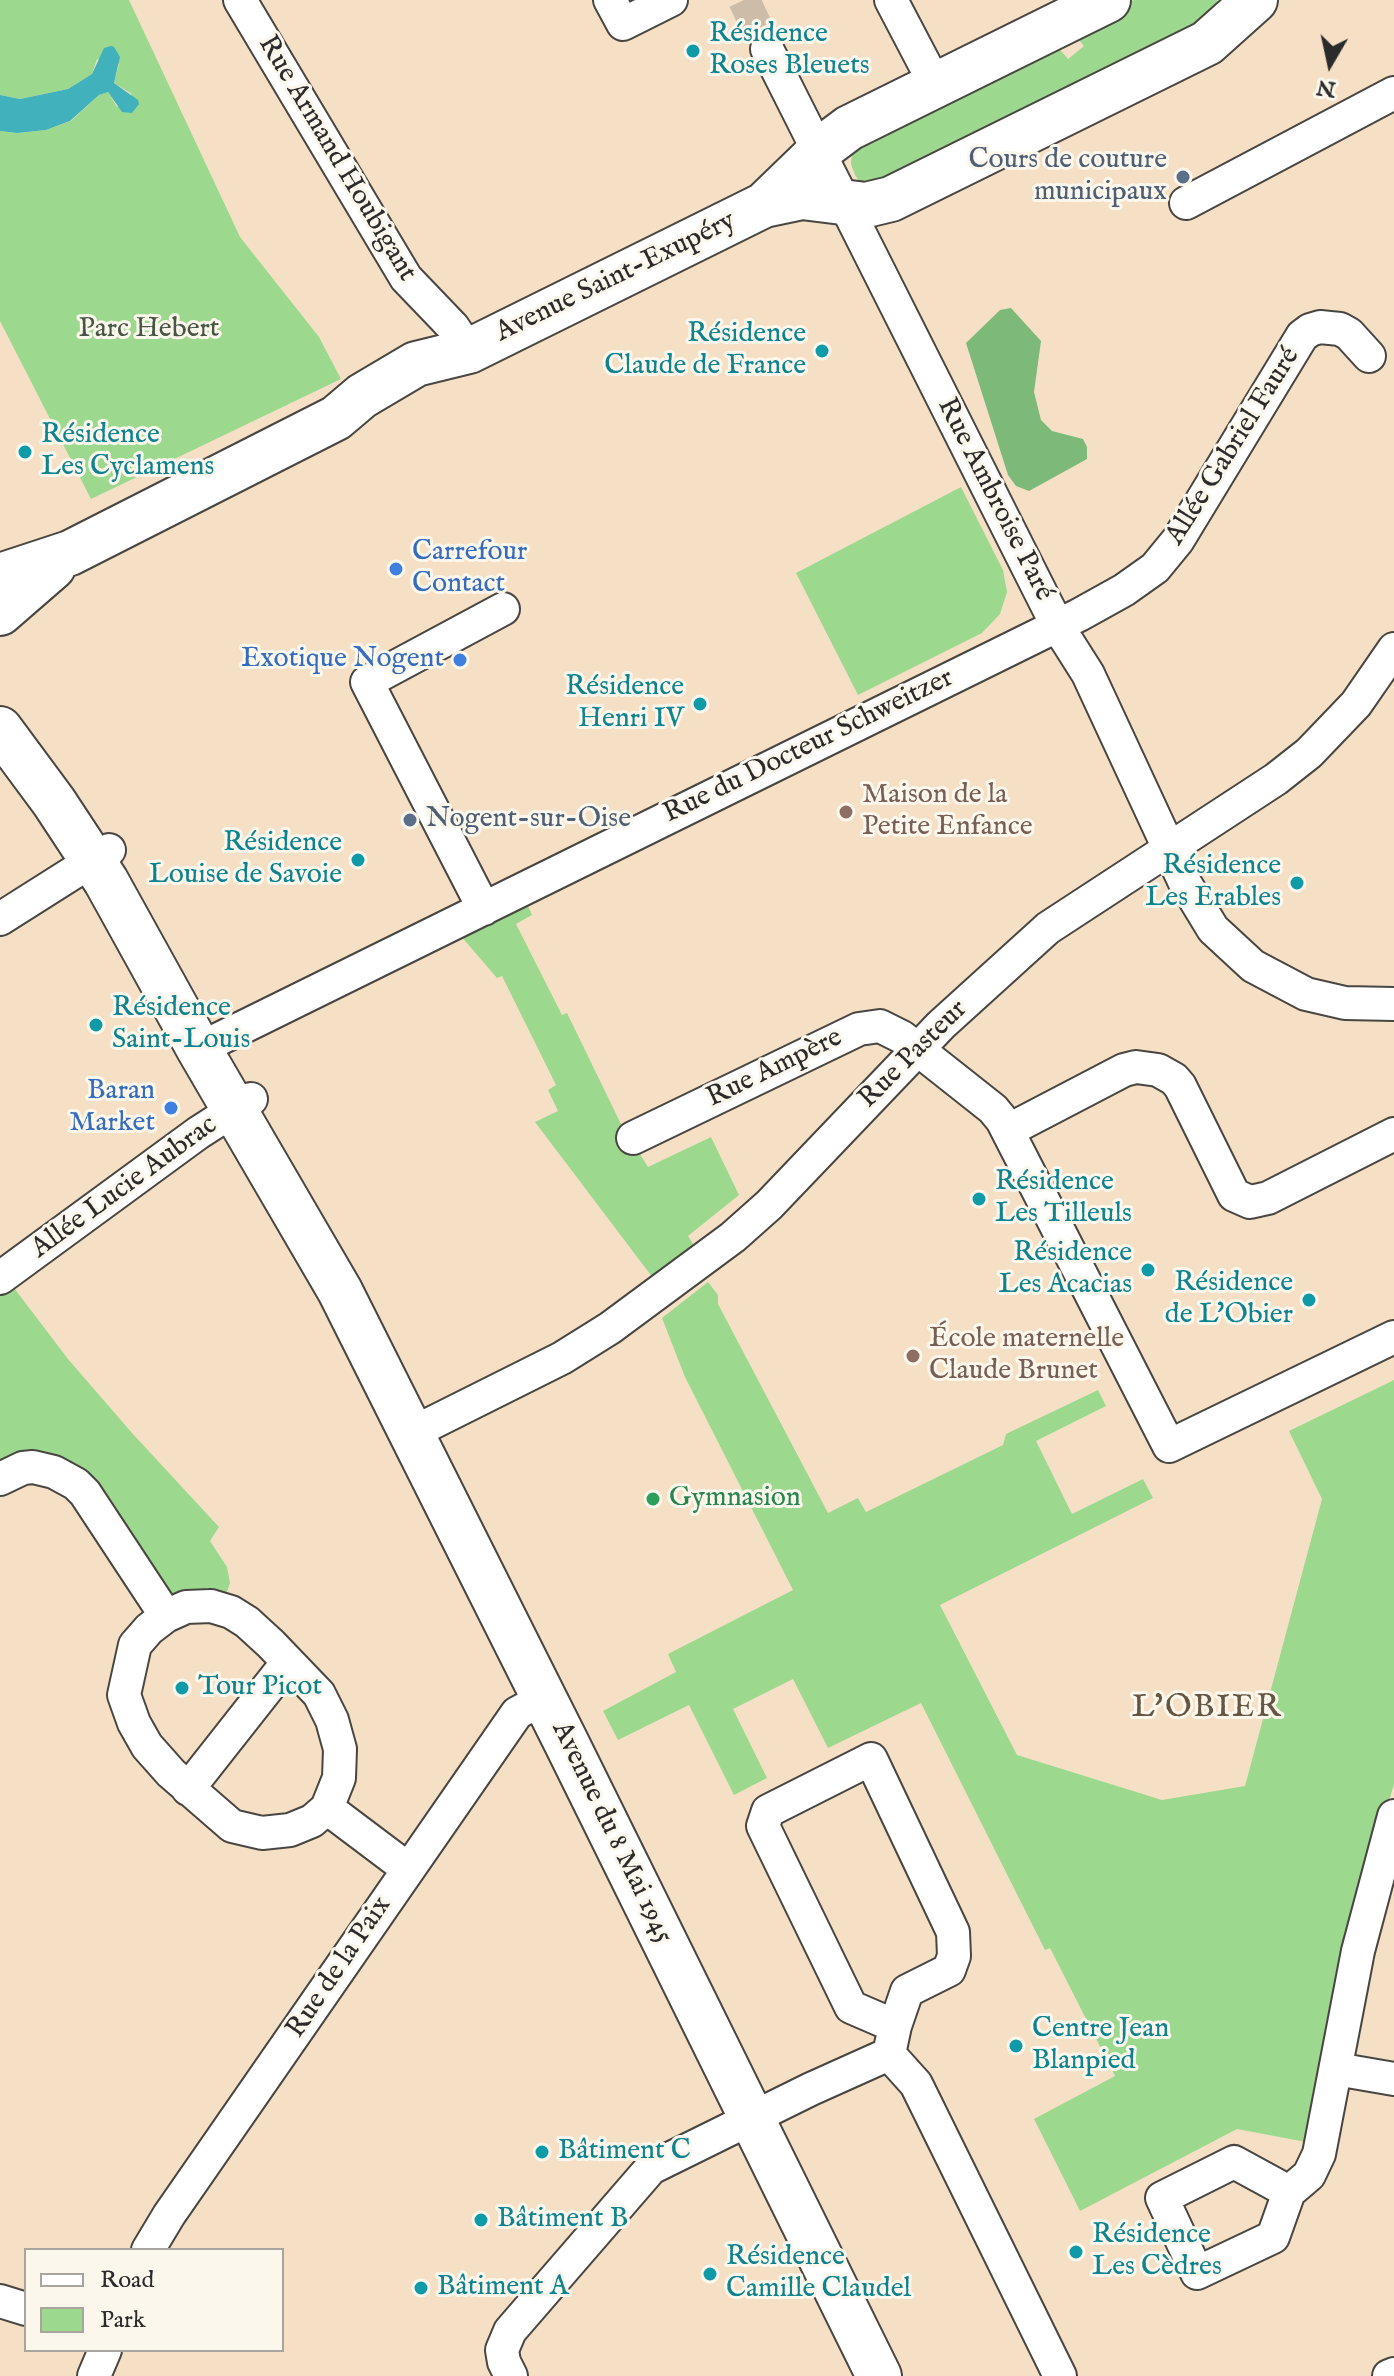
<!DOCTYPE html>
<html>
<head>
<meta charset="utf-8">
<style>
  body { margin:0 }
  #map { position:relative; width:1394px; height:2376px; overflow:hidden; background:#f5e0c6; font-family:"IM FELL English",serif }
  canvas { display:block }
  .legend { position:absolute; left:24px; top:2248px; width:260px; height:104px; box-sizing:border-box; background:#fbf7ec; border:2px solid #a8a59f; margin:0; padding:10px 14px; list-style:none; font-size:24px; color:#2b2b2b }
  .legend li { display:flex; align-items:center; gap:16px; height:40px }
  .legend b { width:40px; border:2px solid #a8a59f }
  .north { position:absolute; left:1290px; top:24px; width:80px; height:80px; -webkit-text-stroke:6px #fbf7ec; paint-order:stroke; rotate:189deg; font-size:22px; font-weight:700; line-height:32px; text-align:center; color:#2b2b2b }
  .north::after { content:''; display:block; margin:auto; width:28px; height:36px; background:#2b2b2b; clip-path:polygon(50% 0,100% 100%,50% 72%,0 100%) }
</style>
</head>
<body>
<div id="map">
<canvas width="1394" height="2376"></canvas>
<ul class="legend">
<li><b style="height:10px;background:#fff"></b>Road</li>
<li><b style="height:22px;background:#9cd98e"></b>Park</li>
</ul>
<div class="north">N</div>
</div>
<script>
const c = document.querySelector('canvas').getContext('2d');
c.lineJoin = 'round';
function fillPath(path, color) {
  c.fillStyle = color;
  c.fill(path, 'evenodd');
}
function poly(rows) {
  const path = new Path2D();
  for (const r of rows) {
    path.moveTo(r[0], r[1]);
    for (let i = 2; i < r.length; i += 2) path.lineTo(r[i], r[i + 1]);
  }
  return path;
}
function stroke(path, color, width, dash) {
  c.strokeStyle = color;
  c.lineWidth = width;
  c.lineCap = dash ? 'butt' : 'round';
  c.setLineDash(dash || []);
  c.stroke(path);
}
function write(font, color, halo, rows, align = 'center') {
  c.font = font + ' "IM FELL English",serif';
  c.lineWidth = 6;
  c.setLineDash([]);
  c.textBaseline = 'middle';
  c.strokeStyle = halo;
  c.fillStyle = color;
  for (const [text, x, y, turn = 0] of rows) {
    c.save();
    c.translate(x, y);
    c.rotate((+turn || 0) * Math.PI / 180);
    c.textAlign = isNaN(turn) ? turn : align;
    if (halo) c.strokeText(text, 0, 0);
    c.fillText(text, 0, 0);
    c.restore();
  }
}
fillPath(poly([
  [0,0,129,0,240,237,319,337,341,379,91,499,0,321,0,131,17,133,46,130,71,121,99,95,108,92,117,107,132,94,114,83,119,64,97,59,92,74,68,89,20,99,0,95],
  [1134,0,1217,0,1218,12,888,189,860,182,855,175,851,164,852,152,1024,51],
  [1072,32,1084,46,1068,59,1057,46],
  [961,487,1003,570,1007,592,1000,614,982,633,858,695,796,573],
  [524,905,528,906,532,915,516,924,562,1015,567,1013,620,1122,648,1167,711,1137,739,1195,688,1236,695,1247,653,1278,535,1122,558,1111,548,1090,556,1085,502,976,497,978,460,935],
  [708,1282,718,1295,718,1304,828,1513,858,1498,866,1512,1003,1445,1006,1434,1098,1390,1106,1406,1036,1441,1072,1514,1143,1479,1153,1498,940,1605,1017,1755,1162,1800,1245,1786,1322,1499,1289,1431,1394,1380,1394,1784,1347,1944,1306,2142,1237,2129,1080,2211,1034,2119,1115,2076,1050,1948,1045,1950,921,1703,828,1748,793,1679,733,1709,767,1778,734,1795,689,1705,618,1740,603,1711,676,1672,668,1654,793,1590,685,1377,662,1318],
  [11,1284,68,1359,132,1433,219,1527,210,1541,227,1567,230,1583,221,1609,166,1616,76,1484,0,1479,0,1289]
]), '#9cd98e');
fillPath(poly([
  [1011,308,1041,341,1034,392,1041,420,1052,431,1083,439,1087,447,1087,459,1029,491,1016,486,1008,475,966,343,1000,310]
]), '#7db979');
fillPath(poly([
  [111,46,114,47,120,57,114,83,138,100,139,104,132,113,122,112,108,92,99,95,70,121,46,130,17,133,0,131,0,95,20,99,68,89,92,74,104,48]
]), '#41b1bb');
stroke(poly([
  [744,0,767,49]
]), '#cdbca7', 32, [32, 16]);
const street = poly([
  [240,0,406,278,453,327,469,351],
  [610,0,623,24,671,0],
  [891,0,935,84],
  [767,49,1057,625,1088,674,1185,883,1213,929,1253,966,1306,994,1345,1003,1394,1004],
  [1186,203,1394,93],
  [484,909,367,682,503,609],
  [0,919,109,850],
  [217,1040,1079,615,1124,590,1155,568,1178,540,1302,336,1310,330,1320,327,1340,329,1349,334,1369,356],
  [1009,1130,1124,1070,1136,1067,1158,1070,1174,1079,1180,1086,1234,1195,1250,1202,1268,1198,1394,1134],
  [633,1138,859,1029,880,1026,902,1037,993,1109,1002,1120,1169,1446,1394,1337],
  [0,1278,198,1133,251,1099],
  [412,1433,562,1358,610,1328,733,1237,769,1205,941,1025,1048,928,1276,779,1309,753,1356,704,1394,649],
  [0,1479,23,1468,33,1467,54,1472,76,1484,85,1493,166,1616],
  [211,1606,231,1612,247,1622,271,1644,319,1694,332,1720,340,1749,339,1778,327,1808,312,1821,290,1830,262,1833,232,1826,171,1773,147,1746,134,1723,124,1695,135,1645,149,1629,166,1616,186,1607,211,1606],
  [188,1789,288,1662],
  [327,1808,408,1869],
  [889,2054,895,2026,907,1991,949,1970,954,1956,953,1932,871,1759,768,1811,763,1826,851,2007,895,2026],
  [889,2054,916,2084,1060,2376],
  [1336,2069,1394,2079],
  [1289,2192,1234,2162,1162,2198,1197,2273,1273,2237,1289,2192,1309,2175,1319,2154,1358,1951,1394,1816],
  [148,2250,169,2215,517,1713,545,1698],
  [0,2301,26,2309],
  [94,2376,105,2350],
  [511,2376,504,2362,502,2350,510,2331,651,2168,811,2089,889,2054],
  [1389,2376,1394,2374]
]);
const secondary = poly([
  [764,205,825,146,849,128,1108,0],
  [0,576,70,553,336,418,362,396,416,364,469,351,764,205,802,197,866,205,891,199,1207,43,1255,0],
  [0,613,53,567],
  [0,729,54,802,106,881,199,1049,340,1291,566,1742,879,2376]
]);
stroke(street, '#494642', 36);
stroke(secondary, '#494642', 48);
stroke(street, '#fff', 32);
stroke(secondary, '#fff', 44);
for (const [x, y, r, color] of [
  [693,51,8,"#0f9aa8"],
  [1183,177,8,"#5c6f8a"],
  [822,351,8,"#0f9aa8"],
  [25,452,8,"#0f9aa8"],
  [396,569,8,"#3f7fe0"],
  [460,660,8,"#3f7fe0"],
  [700,704,8,"#0f9aa8"],
  [846,812,8,"#8d6e63"],
  [410,820,8,"#5c6f8a"],
  [358,860,8,"#0f9aa8"],
  [1297,883,8,"#0f9aa8"],
  [96,1025,8,"#0f9aa8"],
  [171,1108,8,"#3f7fe0"],
  [979,1199,8,"#0f9aa8"],
  [1148,1270,8,"#0f9aa8"],
  [1309,1300,8,"#0f9aa8"],
  [913,1356,8,"#8d6e63"],
  [653,1499,8,"#2e9e5b"],
  [182,1688,8,"#0f9aa8"],
  [1016,2046,8,"#0f9aa8"],
  [542,2152,8,"#0f9aa8"],
  [481,2220,8,"#0f9aa8"],
  [1076,2252,8,"#0f9aa8"],
  [710,2274,8,"#0f9aa8"],
  [421,2288,8,"#0f9aa8"]
]) {
  const dot = new Path2D();
  dot.arc(x, y, r, 0, 2 * Math.PI);
  c.fillStyle = color;
  c.fill(dot);
  stroke(dot, '#fbf7ec', 3);
}
write('28px', '#0d838f', '#fbf7ec', [
  ["Résidence",709,35],
  ["Roses Bleuets",709,67],
  ["Résidence",806,335,"right"],
  ["Claude de France",806,367,"right"],
  ["Résidence",41,436],
  ["Les Cyclamens",41,468],
  ["Résidence",684,688,"right"],
  ["Henri IV",684,720,"right"],
  ["Résidence",342,844,"right"],
  ["Louise de Savoie",342,876,"right"],
  ["Résidence",1281,867,"right"],
  ["Les Erables",1281,899,"right"],
  ["Résidence",112,1009],
  ["Saint-Louis",112,1041],
  ["Résidence",995,1183],
  ["Les Tilleuls",995,1215],
  ["Résidence",1132,1254,"right"],
  ["Les Acacias",1132,1286,"right"],
  ["Résidence",1293,1284,"right"],
  ["de L'Obier",1293,1316,"right"],
  ["Tour Picot",198,1688],
  ["Centre Jean",1032,2030],
  ["Blanpied",1032,2062],
  ["Bâtiment C",558,2152],
  ["Bâtiment B",497,2220],
  ["Résidence",1092,2236],
  ["Les Cèdres",1092,2268],
  ["Résidence",726,2258],
  ["Camille Claudel",726,2290],
  ["Bâtiment A",437,2288]
], 'left');
write('28px', '#2b2b2b', '#fbf7ec', [
  ["Rue Armand Houbigant",336,159,59],
  ["Avenue Saint-Exupéry",616,278,-26],
  ["Allée Gabriel Fauré",1234,447,-58],
  ["Rue Ambroise Paré",994,500,63],
  ["Rue du Docteur Schweitzer",809,747,-26],
  ["Rue Pasteur",914,1055,-45],
  ["Rue Ampère",775,1069,-26],
  ["Allée Lucie Aubrac",125,1188,-36],
  ["Avenue du 8 Mai 1945",611,1833,64],
  ["Rue de la Paix",340,1968,-56]
]);
write('28px', '#4e5e75', '#fbf7ec', [
  ["Cours de couture",1167,161],
  ["municipaux",1167,193],
  ["Nogent-sur-Oise",426,820,"left"]
], 'right');
write('28px', '#475644', '#fbf7ec', [
  ["Parc Hebert",149,330]
]);
write('28px', '#366cbe', '#fbf7ec', [
  ["Carrefour",412,553,"left"],
  ["Contact",412,585,"left"],
  ["Exotique Nogent",444,660],
  ["Baran",155,1092],
  ["Market",155,1124]
], 'right');
write('28px', '#785e54', '#fbf7ec', [
  ["Maison de la",862,796],
  ["Petite Enfance",862,828],
  ["École maternelle",929,1340],
  ["Claude Brunet",929,1372]
], 'left');
write('28px', '#27864d', '#fbf7ec', [
  ["Gymnasion",669,1499]
], 'left');
c.letterSpacing = '2px';
write('32px', '#665541', '#fbf7ec', [
  ["L'OBIER",1207,1709]
]);
c.letterSpacing = '0px';
</script>
</body>
</html>
